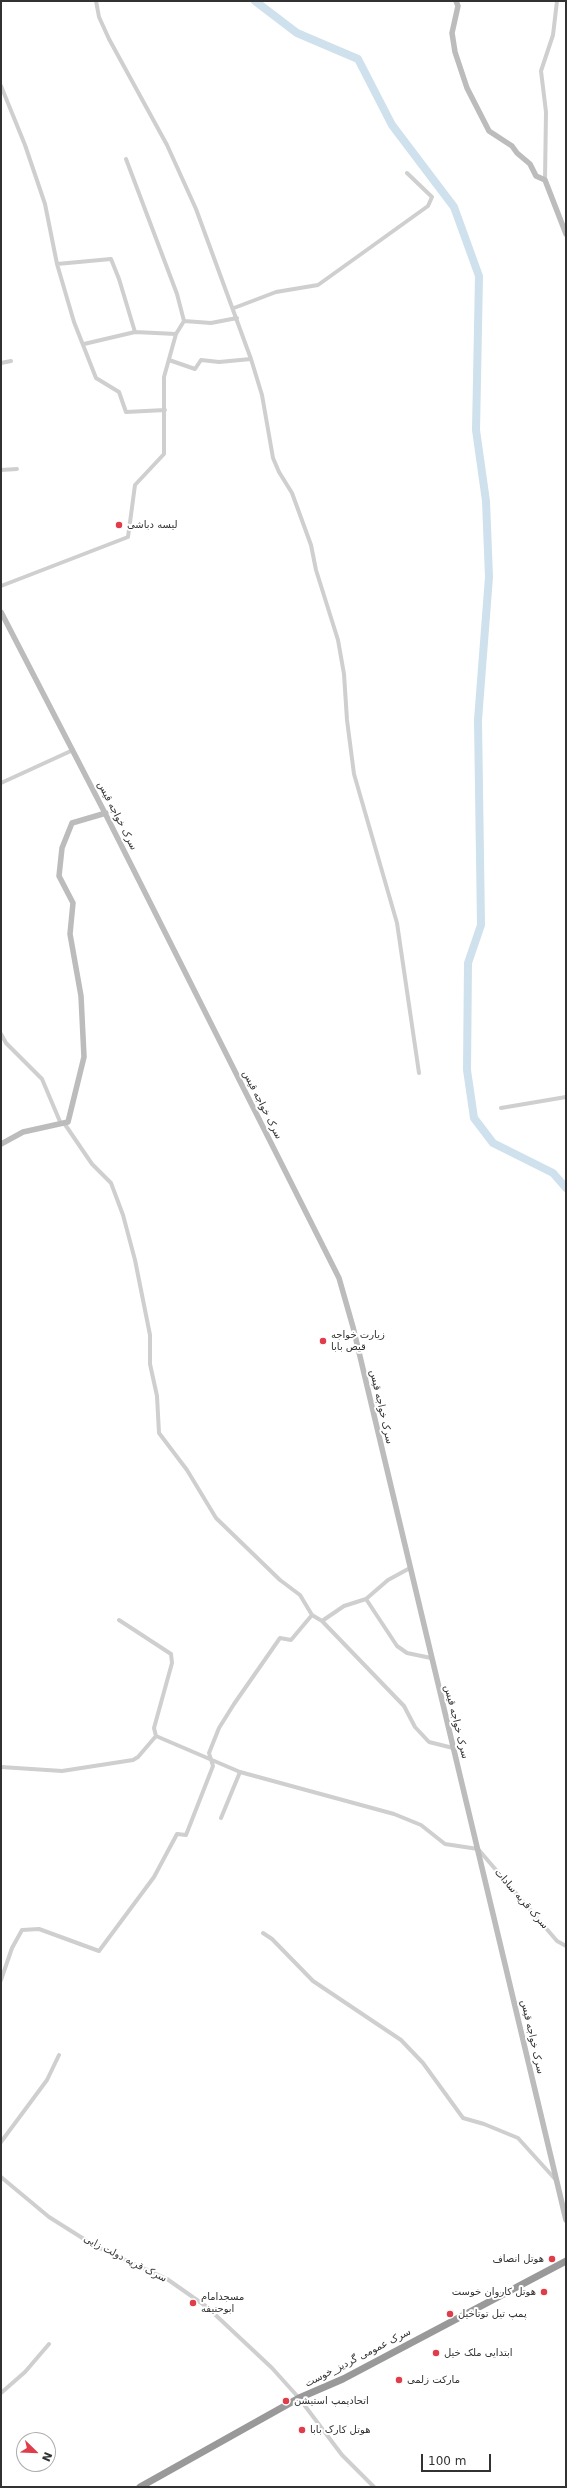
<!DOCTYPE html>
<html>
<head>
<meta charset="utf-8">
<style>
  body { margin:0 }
  #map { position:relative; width:567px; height:2488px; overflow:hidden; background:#fff; font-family:"DejaVu Sans",sans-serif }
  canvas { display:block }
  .frame { position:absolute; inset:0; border:2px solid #323232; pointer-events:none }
  .north { position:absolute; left:16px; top:2432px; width:40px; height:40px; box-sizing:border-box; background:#fff; border:1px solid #adadad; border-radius:50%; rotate:113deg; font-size:11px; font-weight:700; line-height:16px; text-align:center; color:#323232 }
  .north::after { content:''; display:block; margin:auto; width:14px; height:18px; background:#e03d4a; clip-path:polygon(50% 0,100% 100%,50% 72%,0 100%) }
  .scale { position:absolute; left:421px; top:2454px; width:70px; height:18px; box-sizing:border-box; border:2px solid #323232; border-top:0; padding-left:5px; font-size:12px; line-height:14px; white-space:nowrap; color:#323232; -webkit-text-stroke:3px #fff; paint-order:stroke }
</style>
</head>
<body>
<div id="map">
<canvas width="567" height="2488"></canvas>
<div class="frame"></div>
<div class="north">N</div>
<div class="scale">100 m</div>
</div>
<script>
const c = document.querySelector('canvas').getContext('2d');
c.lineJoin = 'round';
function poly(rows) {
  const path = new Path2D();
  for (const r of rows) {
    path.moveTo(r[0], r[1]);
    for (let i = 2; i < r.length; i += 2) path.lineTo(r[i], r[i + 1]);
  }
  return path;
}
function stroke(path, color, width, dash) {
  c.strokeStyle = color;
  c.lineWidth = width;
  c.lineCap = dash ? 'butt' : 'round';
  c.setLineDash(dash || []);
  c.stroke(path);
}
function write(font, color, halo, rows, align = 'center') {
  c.font = font + ' "DejaVu Sans","Noto Sans Arabic",sans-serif';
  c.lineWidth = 4;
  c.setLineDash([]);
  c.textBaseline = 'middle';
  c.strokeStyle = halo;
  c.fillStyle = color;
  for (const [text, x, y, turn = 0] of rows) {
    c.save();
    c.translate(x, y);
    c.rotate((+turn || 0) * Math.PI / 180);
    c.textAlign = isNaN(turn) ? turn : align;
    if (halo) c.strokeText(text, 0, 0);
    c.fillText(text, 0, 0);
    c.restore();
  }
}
stroke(poly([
  [255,1,297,33,358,59,392,125,454,207,479,276,476,430,486,501,489,577,478,720,481,925,468,963,467,1070,474,1118,493,1143,553,1173,566,1188]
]), '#cee1ec', 8);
stroke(poly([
  [96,1,99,17,109,39,167,145,196,209,251,359,262,395,273,458,279,472,292,493,311,545,316,570,338,640,344,674,347,720,354,774,397,923,419,1073],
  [1,86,25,145,45,204,57,264,74,322,96,378,119,392,126,412,165,410],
  [545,180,546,112,541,71,553,35,557,1],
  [57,264,111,259,119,279,135,332],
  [234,308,276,292,318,285,428,206,432,197,407,173],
  [184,321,211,323,237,318],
  [84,344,135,332,176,334],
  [169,360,195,369,201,360,219,362,251,359],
  [1,363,11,361],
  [1,470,17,469],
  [1,586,128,537,135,485,164,454,164,377,176,334,184,321,177,294,126,159],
  [1,783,73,750],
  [1,1034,6,1043,42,1079,61,1124],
  [501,1108,566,1097],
  [64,1123,92,1164,111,1183,123,1215,135,1260,150,1335,150,1364,157,1396,159,1433,187,1470,216,1518,280,1580,300,1595,312,1615,322,1621,404,1706,415,1727,429,1742,453,1748],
  [366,1599,397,1646,407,1653,431,1658],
  [119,1620,171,1654,172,1663,154,1728,156,1736,240,1772,394,1814,421,1825,445,1844,478,1849,557,1941,566,1946],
  [322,1621,344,1606,366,1599,388,1580,410,1568],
  [1,1767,62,1771,133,1760,138,1757,156,1736],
  [221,1818,240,1772],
  [263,1933,272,1939,313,1981,401,2040,423,2063,463,2118,484,2124,518,2138,555,2179],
  [1,1980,12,1948,22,1930,39,1929,99,1951,154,1877,177,1834,186,1835,213,1766,209,1753,219,1728,234,1704,280,1638,291,1640,312,1615],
  [1,2142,47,2080,59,2055],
  [1,2177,49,2217,95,2246,167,2279,207,2307,272,2368,299,2398,342,2455,374,2487],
  [1,2393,25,2372,49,2344]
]), '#cfcfcf', 4);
stroke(poly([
  [456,1,458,6,452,33,455,52,467,88,489,131,512,146,517,153,530,164,536,176,545,180,566,234],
  [1,612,107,817,339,1278,353,1327,566,2220],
  [1,1144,23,1132,68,1122,84,1057,81,996,70,934,73,903,59,876,62,848,72,823,106,813]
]), '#bcbcbc', 5.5);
stroke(poly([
  [140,2487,299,2398,343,2379,566,2261]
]), '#999', 7);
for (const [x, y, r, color] of [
  [119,525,4,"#e03d4a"],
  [323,1341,4,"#e03d4a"],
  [552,2259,4,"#e03d4a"],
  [544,2292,4,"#e03d4a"],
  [193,2303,4,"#e03d4a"],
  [450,2314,4,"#e03d4a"],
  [436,2353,4,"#e03d4a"],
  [399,2380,4,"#e03d4a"],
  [286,2401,4,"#e03d4a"],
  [302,2430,4,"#e03d4a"]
]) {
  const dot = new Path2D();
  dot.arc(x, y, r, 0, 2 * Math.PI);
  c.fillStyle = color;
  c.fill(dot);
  stroke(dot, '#fff', 1.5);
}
write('10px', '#323232', '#fff', [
  ["لیسه دباشی",127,525],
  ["زیارت خواجه",331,1335],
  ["قیص بابا",331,1347],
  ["هوتل انصاف",544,2259,"right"],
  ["هوتل کاروان خوست",536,2292,"right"],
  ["مسجدامام",201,2297],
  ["ابوحنیفه",201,2309],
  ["پمپ تیل توتاخیل",458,2314],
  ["ابتدایی ملک خیل",444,2353],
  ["مارکت زلمی",407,2380],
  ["اتحادپمپ استیشن",294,2401],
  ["هوتل کارک بابا",310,2430]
], 'left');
write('10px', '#323232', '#fff', [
  ["سرک خواجه قیس",117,816,63],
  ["سرک خواجه قیس",262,1105,63],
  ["سرک خواجه قیس",381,1407,77],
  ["سرک خواجه قیس",456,1722,76],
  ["سرک قریه سادات",521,1899,49],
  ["سرک خواجه قیس",532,2037,77],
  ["سرک قریه دولت زایی",125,2259,27],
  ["سرک عمومی گردیز_خوست",358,2358,-27]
]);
</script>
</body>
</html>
